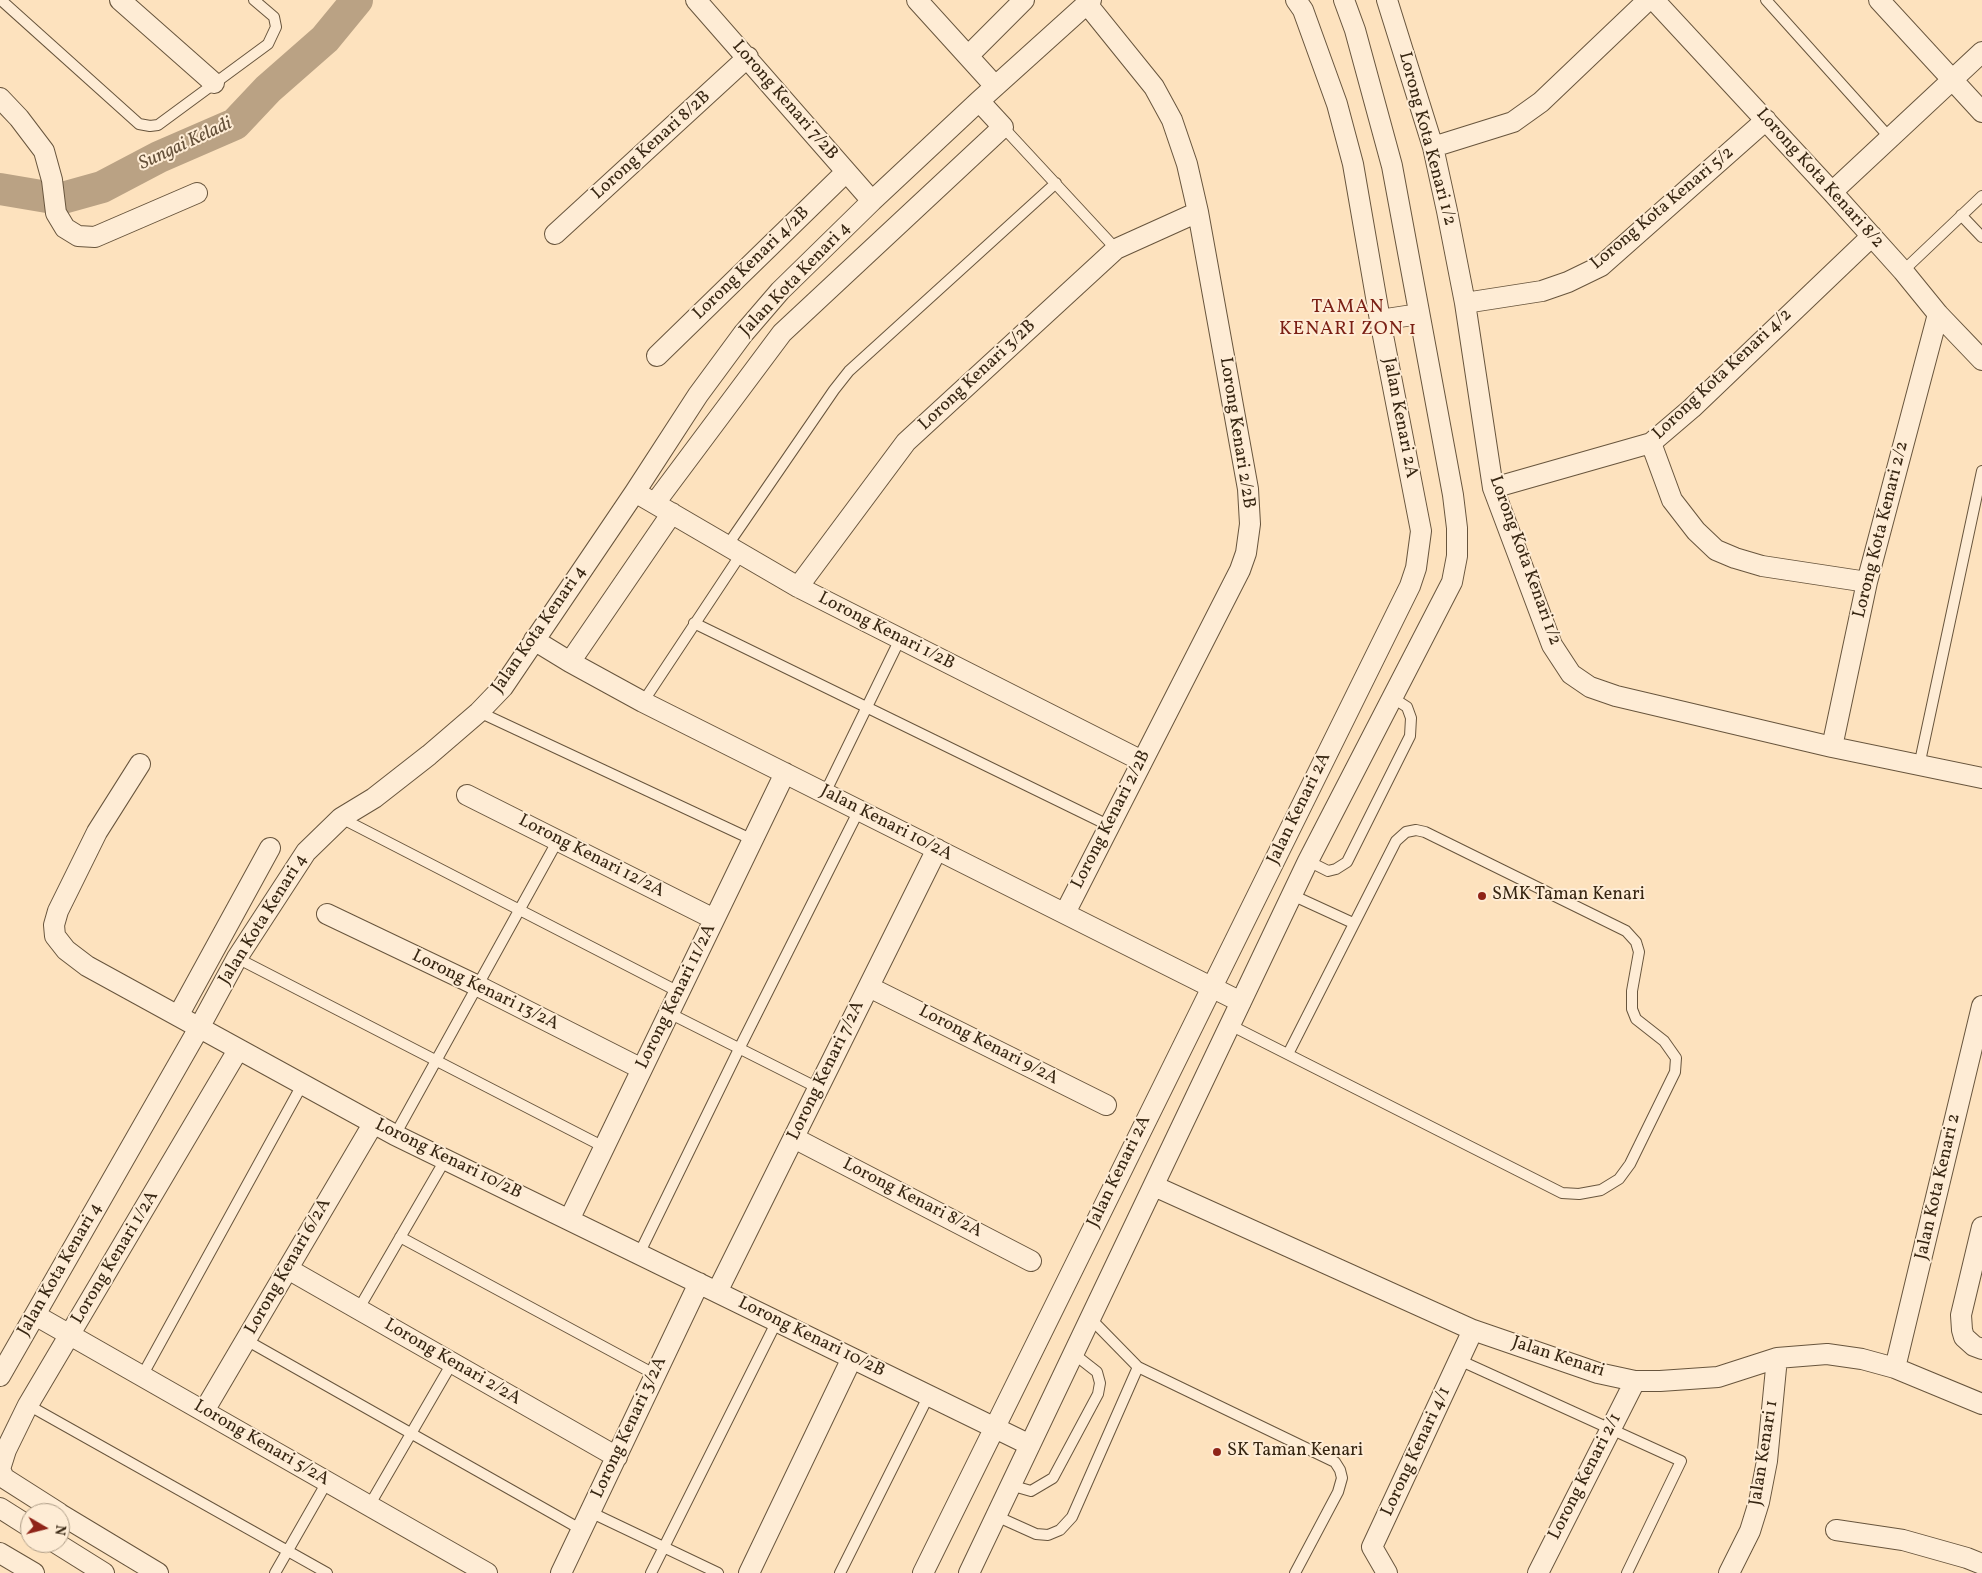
<!DOCTYPE html>
<html>
<head>
<meta charset="utf-8">
<style>
  body { margin:0 }
  #map { position:relative; width:1982px; height:1573px; overflow:hidden; background:#fde2be; font-family:Vollkorn,serif }
  canvas { display:block }
  .north { position:absolute; left:20px; top:1503px; width:50px; height:50px; box-sizing:border-box; background:#feecd5; border:1px solid #ae9d87; border-radius:50%; rotate:98deg; font-size:14px; font-weight:700; line-height:20px; text-align:center; color:#372612 }
  .north::after { content:''; display:block; margin:auto; width:18px; height:22px; background:#8f2418; clip-path:polygon(50% 0,100% 100%,50% 72%,0 100%) }
</style>
</head>
<body>
<div id="map">
<canvas width="1982" height="1573"></canvas>
<div class="north">N</div>
</div>
<script>
const c = document.querySelector('canvas').getContext('2d');
c.lineJoin = 'round';
function poly(rows) {
  const path = new Path2D();
  for (const r of rows) {
    path.moveTo(r[0], r[1]);
    for (let i = 2; i < r.length; i += 2) path.lineTo(r[i], r[i + 1]);
  }
  return path;
}
function stroke(path, color, width, dash) {
  c.strokeStyle = color;
  c.lineWidth = width;
  c.lineCap = dash ? 'butt' : 'round';
  c.setLineDash(dash || []);
  c.stroke(path);
}
function write(font, color, halo, rows, align = 'center') {
  c.font = font + ' Vollkorn,serif';
  c.lineWidth = 4;
  c.setLineDash([]);
  c.textBaseline = 'middle';
  c.strokeStyle = halo;
  c.fillStyle = color;
  for (const [text, x, y, turn = 0] of rows) {
    c.save();
    c.translate(x, y);
    c.rotate((+turn || 0) * Math.PI / 180);
    c.textAlign = isNaN(turn) ? turn : align;
    if (halo) c.strokeText(text, 0, 0);
    c.fillText(text, 0, 0);
    c.restore();
  }
}
stroke(poly([
  [0,189,59,199,102,187,159,157,235,124,268,89,325,39,357,0]
]), '#baa284', 32);
const lane = poly([
  [1,0,139,124,150,126,158,125,268,44,276,27,274,17,254,0],
  [1766,0,1890,138],
  [1003,127,1116,249],
  [1961,215,1982,237],
  [1903,271,1982,196],
  [727,546,834,390,849,371,1056,183],
  [694,623,1110,826],
  [643,702,741,554],
  [479,712,753,840],
  [1919,766,1982,471],
  [825,793,900,639],
  [341,818,679,992],
  [1308,861,1328,871,1336,869,1347,862,1410,736,1411,718,1407,707,1393,698],
  [1292,895,1353,923],
  [237,958,604,1147],
  [669,1013,818,1088],
  [1230,1025,1562,1193,1579,1194,1601,1190,1619,1179,1630,1164,1675,1072,1676,1058,1664,1041,1636,1019,1632,1009,1632,991,1639,952,1636,942,1626,931,1425,832,1416,830,1406,832,1396,841,1288,1054],
  [395,1135,558,840],
  [400,1237,656,1375],
  [639,1254,739,1049,859,810],
  [358,1310,445,1160],
  [1090,1318,1138,1367,1335,1462,1340,1470,1342,1478,1338,1492,1295,1573],
  [246,1340,582,1530],
  [1459,1360,1681,1461,1627,1573],
  [142,1376,302,1085],
  [28,1405,327,1573],
  [1010,1485,1031,1491,1053,1478,1098,1394,1100,1383,1097,1372,1074,1354],
  [369,1506,452,1363],
  [590,1512,718,1573],
  [996,1516,1036,1534,1048,1535,1060,1530,1072,1517,1138,1367],
  [275,1573,327,1482],
  [651,1573,777,1321],
  [840,1573,929,1395]
]);
const street = poly([
  [120,0,214,83],
  [696,0,872,201],
  [917,0,995,86],
  [1387,0,1433,147,1447,211,1465,303,1493,488,1552,645,1571,674,1590,687,1616,696,1832,747,1982,778],
  [1654,0,1832,192,1903,271,1938,314,1982,360],
  [1879,0,1982,112],
  [968,56,1024,0],
  [0,98,19,118,44,151,52,180,56,213,65,228,78,236,95,237,197,193],
  [1433,147,1513,122,1541,102,1648,0],
  [1832,192,1982,52],
  [555,234,748,57],
  [1465,303,1542,291,1568,282,1601,266,1766,120],
  [1380,320,1419,314],
  [657,356,846,172],
  [1651,443,1672,500,1696,531,1716,550,1735,558,1762,566,1867,582],
  [1493,488,1651,443,1692,408,1872,236],
  [635,492,798,587,1142,761],
  [655,503,782,333,1003,127,979,101],
  [798,587,906,442,1116,249,1198,212],
  [534,640,570,662,643,702,1241,1002],
  [570,662,672,513],
  [1832,747,1867,582,1938,314],
  [140,764,97,832,58,911,54,925,55,936,66,950,87,966,395,1135,1030,1445],
  [467,795,714,919],
  [1065,913,1240,570,1246,553,1250,524,1248,489,1198,212,1187,164,1172,120,1154,87,1087,4],
  [327,914,478,986,642,1069],
  [869,987,1106,1105],
  [178,1016,270,848],
  [794,1138,1031,1261],
  [1154,1186,1473,1330,1598,1373,1635,1381,1660,1381,1718,1377,1777,1358,1827,1354,1862,1359,1895,1368,1982,1404],
  [569,1220,785,773],
  [1982,1227,1961,1315,1962,1330,1964,1337,1974,1346,1982,1349],
  [288,1269,617,1457],
  [717,1292,937,849],
  [35,1315,487,1573],
  [1895,1368,1982,1006],
  [0,1376,199,1028,237,958,306,852,341,818,374,798,429,755,479,712,503,687,635,492,698,395,743,334,780,291,872,201,979,101,1091,0],
  [204,1411,373,1124],
  [0,1508,30,1527],
  [59,1513,4,1478,0,1469,6,1450,28,1405,238,1050],
  [60,1514,158,1573],
  [1836,1530,1903,1540,1967,1558,1982,1564],
  [56,1543,104,1573],
  [0,1553,34,1573],
  [561,1573,699,1283],
  [749,1573,852,1358],
  [923,1573,1410,586,1416,568,1421,531,1380,320,1353,164,1337,104,1303,10,1296,0],
  [969,1573,1308,861,1452,582,1457,556,1457,528,1453,495,1392,166,1355,30,1344,0],
  [1387,1573,1372,1547,1473,1330],
  [1538,1573,1635,1381],
  [1729,1573,1750,1531,1759,1502,1767,1461,1777,1358]
]);
stroke(lane, '#68553d', 12);
stroke(street, '#68553d', 22);
stroke(lane, '#feecd5', 10);
stroke(street, '#feecd5', 20);
for (const [x, y, r, color] of [
  [1482,896,5,"#8f2418"],
  [1217,1452,5,"#8f2418"]
]) {
  const dot = new Path2D();
  dot.arc(x, y, r, 0, 2 * Math.PI);
  c.fillStyle = color;
  c.fill(dot);
  stroke(dot, '#feecd5', 2);
}
write('18px', '#372612', '#feecd5', [
  ["Lorong Kenari 7/2B",784,101,49],
  ["Lorong Kota Kenari 1/2",1426,139,75],
  ["Lorong Kenari 8/2B",652,146,-42],
  ["Lorong Kota Kenari 8/2",1819,179,48],
  ["Lorong Kota Kenari 5/2",1663,209,-40],
  ["Lorong Kenari 4/2B",752,264,-44],
  ["Jalan Kota Kenari 4",796,280,-46],
  ["Lorong Kota Kenari 4/2",1723,375,-43],
  ["Lorong Kenari 3/2B",978,376,-43],
  ["Jalan Kenari 2A",1399,418,79],
  ["Lorong Kenari 2/2B",1236,433,81],
  ["Lorong Kota Kenari 2/2",1882,530,-76],
  ["Lorong Kota Kenari 1/2",1524,561,70],
  ["Jalan Kota Kenari 4",540,630,-55],
  ["Lorong Kenari 1/2B",886,632,27],
  ["Jalan Kenari 2A",1300,809,-64],
  ["Lorong Kenari 2/2B",1112,820,-63],
  ["Jalan Kenari 10/2A",886,824,27],
  ["Lorong Kenari 12/2A",591,857,27],
  ["Jalan Kota Kenari 4",264,920,-58],
  ["Lorong Kenari 13/2A",485,991,26],
  ["Lorong Kenari 11/2A",677,997,-64],
  ["Lorong Kenari 9/2A",988,1046,27],
  ["Lorong Kenari 7/2A",827,1071,-64],
  ["Lorong Kenari 10/2B",448,1160,26],
  ["Jalan Kenari 2A",1120,1172,-64],
  ["Jalan Kota Kenari 2",1939,1187,-77],
  ["Lorong Kenari 8/2A",912,1199,27],
  ["Lorong Kenari 1/2A",116,1258,-59],
  ["Lorong Kenari 6/2A",289,1267,-60],
  ["Jalan Kota Kenari 4",61,1270,-60],
  ["Lorong Kenari 10/2B",811,1338,26],
  ["Jalan Kenari",1558,1358,18],
  ["Lorong Kenari 2/2A",452,1363,30],
  ["Lorong Kenari 3/2A",630,1428,-65],
  ["Lorong Kenari 5/2A",261,1444,30],
  ["Lorong Kenari 4/1",1417,1452,-65],
  ["Jalan Kenari 1",1765,1453,-81],
  ["Lorong Kenari 2/1",1586,1477,-63]
]);
write('18px', '#372612', '#feecd5', [
  ["SMK Taman Kenari",1492,896],
  ["SK Taman Kenari",1227,1452]
], 'left');
write('italic 19px', '#65513a', '#feecd5', [
  ["Sungai Keladi",186,145,-25]
]);
c.letterSpacing = '1px';
write('19px', '#7a1f14', '#feecd5', [
  ["TAMAN",1348,309],
  ["KENARI ZON 1",1348,331]
]);
c.letterSpacing = '0px';
</script>
</body>
</html>
